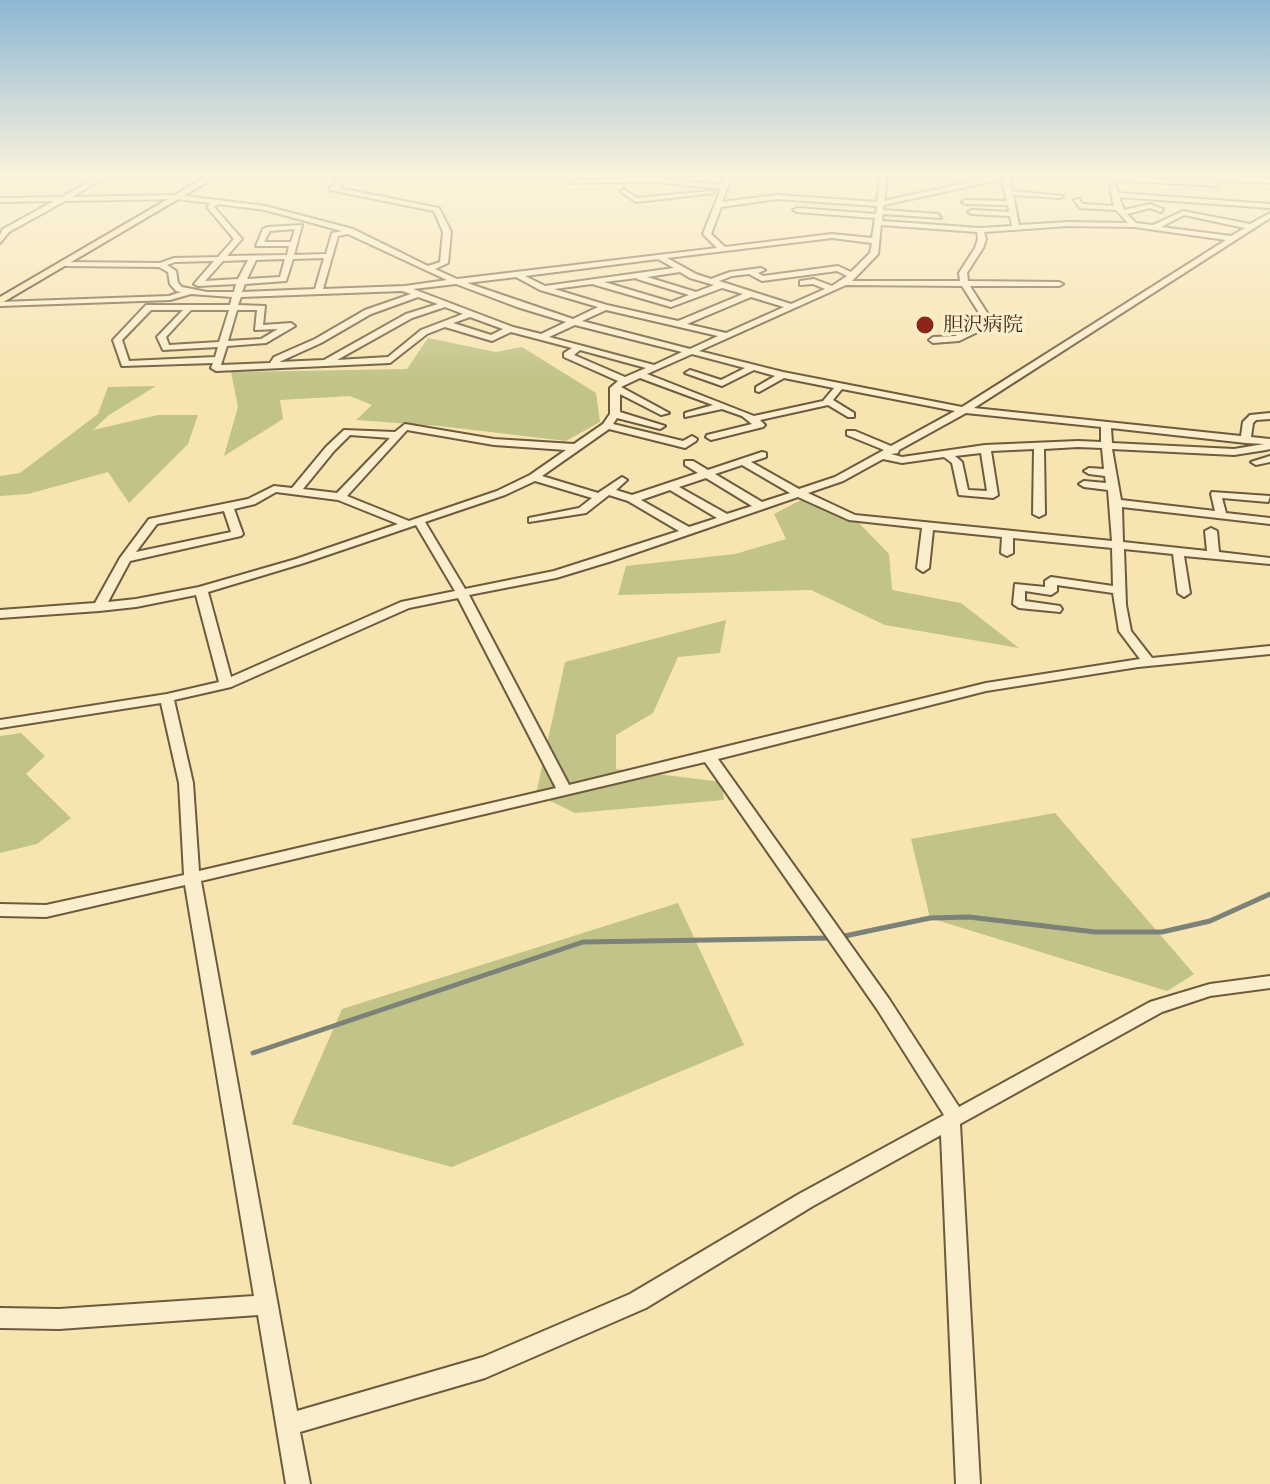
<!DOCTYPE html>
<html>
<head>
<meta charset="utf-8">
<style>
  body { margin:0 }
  canvas { display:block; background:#f7e5b1 }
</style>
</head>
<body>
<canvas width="1270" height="1484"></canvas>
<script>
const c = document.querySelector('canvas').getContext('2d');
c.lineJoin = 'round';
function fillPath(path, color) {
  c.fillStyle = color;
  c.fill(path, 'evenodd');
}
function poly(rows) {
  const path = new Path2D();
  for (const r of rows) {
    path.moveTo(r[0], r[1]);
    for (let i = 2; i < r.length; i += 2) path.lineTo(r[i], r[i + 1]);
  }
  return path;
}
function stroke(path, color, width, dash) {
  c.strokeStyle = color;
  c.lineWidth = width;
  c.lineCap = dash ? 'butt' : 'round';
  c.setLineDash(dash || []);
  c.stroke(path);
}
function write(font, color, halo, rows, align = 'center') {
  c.font = font + ' "Libre Caslon Text","Noto Serif JP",serif';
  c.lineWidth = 7;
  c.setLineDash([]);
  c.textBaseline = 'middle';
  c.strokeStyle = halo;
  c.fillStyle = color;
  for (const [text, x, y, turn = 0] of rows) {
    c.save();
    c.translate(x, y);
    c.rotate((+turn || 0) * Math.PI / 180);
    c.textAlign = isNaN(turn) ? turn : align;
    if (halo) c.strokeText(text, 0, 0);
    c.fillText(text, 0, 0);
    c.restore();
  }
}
fillPath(poly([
  [428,338,496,352,522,347,596,393,600,422,566,441,440,426,356,420,372,405,350,396,280,400,283,419,224,456,238,407,231,372,407,369],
  [156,386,109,415,93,430,158,415,198,415,188,444,129,503,108,472,28,494,0,496,0,476,20,473,98,414,108,387],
  [801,500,857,521,889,554,892,590,961,603,1019,648,885,625,811,590,618,595,626,566,735,554,786,539,774,514],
  [726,620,720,653,678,657,653,713,616,735,616,769,722,782,724,800,575,813,536,794,565,662],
  [21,733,45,756,26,774,71,818,37,844,0,853,0,736],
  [1055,813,1194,974,1167,991,930,918,911,839],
  [678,903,744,1045,452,1167,292,1124,342,1009]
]), '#c1c388');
stroke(poly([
  [840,937,930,918,969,917,1095,932,1162,932,1210,921,1270,894],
  [253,1053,583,942,832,938]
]), '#7b8277', 5);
const minor = poly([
  [101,175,109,175,72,197,177,195,265,206,353,229,428,266,440,262,443,232,434,211,330,190,330,188,334,186,338,175,344,175,339,188,439,208,451,232,448,263,435,269,457,279,717,248,703,234,721,189,657,182,569,183,571,180,657,178,722,185,726,175,732,175,722,202,777,195,877,202,881,175,887,175,884,201,1001,175,1013,175,1009,177,1012,191,1063,196,1060,198,1013,195,1019,225,1068,222,1128,223,1116,210,1080,208,1074,200,1079,199,1082,204,1114,206,1110,187,1113,185,1116,187,1118,193,1270,204,1270,208,1119,197,1124,210,1150,204,1163,209,1161,212,1150,208,1127,214,1136,223,1153,225,1183,211,1250,224,1270,213,1270,218,974,408,1241,436,1243,422,1250,415,1270,413,1270,419,1256,420,1253,423,1251,437,1270,439,1270,449,1266,450,1234,455,1112,449,1121,500,1215,511,1211,494,1212,492,1270,496,1268,502,1222,498,1226,513,1270,518,1270,524,1122,507,1123,542,1207,551,1205,531,1211,528,1217,531,1219,552,1270,558,1270,564,1184,556,1190,593,1184,597,1178,593,1173,554,1124,549,1126,605,1131,631,1152,658,1270,646,1270,654,1138,667,986,691,718,759,889,999,959,1107,1150,1002,1210,984,1270,976,1270,988,1210,996,1162,1012,960,1124,980,1484,956,1484,941,1135,813,1206,646,1308,485,1378,300,1432,310,1484,286,1484,258,1315,59,1329,0,1328,0,1308,59,1309,254,1296,185,885,46,917,0,916,0,904,46,905,184,875,179,783,161,703,0,728,0,720,167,694,219,682,196,595,136,607,99,611,0,618,0,610,95,603,120,558,149,519,248,499,274,486,292,488,326,447,344,430,395,432,405,424,494,439,574,444,603,424,610,414,610,388,618,381,564,357,564,353,572,348,511,332,492,341,445,327,427,334,390,363,216,371,211,368,213,363,122,366,113,340,146,305,230,305,232,297,191,294,170,300,0,306,0,302,169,296,181,292,176,291,170,284,168,272,159,267,65,266,61,264,65,262,160,263,174,258,218,257,234,239,207,207,211,203,177,199,65,201,9,232,0,243,0,235,3,229,54,201,0,202,0,198,62,197,101,175],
  [1002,179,1007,201,965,200,962,202,965,204,1008,205,1009,212,972,210,968,212,972,214,1010,216,1012,226,980,228,882,221,883,214,941,218,938,214,883,210,884,205,1002,179],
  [777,199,877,206,876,214,797,208,793,210,797,212,875,218,872,238,832,234,725,247,711,234,721,207,777,199],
  [218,204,265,210,342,231,332,233,326,254,294,255,302,225,267,227,263,229,256,246,289,246,287,255,227,256,242,239,214,207,218,204],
  [1184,215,1245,228,1231,236,1161,227,1184,215],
  [881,225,977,232,978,239,975,248,959,273,960,281,852,281,878,254,881,225],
  [1068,226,1134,227,1226,240,962,407,783,372,699,351,846,285,962,286,983,319,982,325,955,336,933,337,929,340,933,343,959,341,990,326,991,319,970,286,1059,286,1063,284,1059,282,968,281,967,273,983,248,986,239,984,232,1068,226],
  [295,229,291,242,264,242,270,231,295,229],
  [348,234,447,280,405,286,323,289,338,236,348,234],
  [832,238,872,243,870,253,851,272,838,266,763,276,758,273,765,270,761,268,730,272,711,279,696,274,667,258,832,238],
  [324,258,315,289,242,292,245,284,286,281,293,259,324,258],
  [285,259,280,277,247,279,256,260,285,259],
  [658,259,674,268,545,286,525,276,658,259],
  [248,260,238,279,205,281,223,261,248,260],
  [214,261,194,284,198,286,236,284,234,292,207,292,182,287,178,283,176,271,167,265,175,262,214,261],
  [837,271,847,276,832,286,814,279,800,281,800,285,813,284,825,289,791,304,719,281,732,276,749,274,762,281,837,271],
  [680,272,690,278,714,285,696,292,647,277,680,272],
  [516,277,540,290,598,307,573,319,467,283,516,277],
  [637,278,637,279,689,295,671,302,604,282,637,278],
  [456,284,517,307,566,322,541,334,513,327,413,289,456,284],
  [592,284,671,307,722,288,743,294,678,321,607,305,554,289,592,284],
  [402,291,411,294,365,310,315,339,274,357,270,363,221,365,227,346,266,343,295,326,291,323,263,325,265,306,238,305,241,297,402,291],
  [418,297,438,304,406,314,324,360,279,362,321,343,371,314,418,297],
  [751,297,784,307,726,333,687,324,751,297],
  [445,307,463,314,421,330,388,357,337,360,412,318,445,307],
  [151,310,183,310,157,337,163,350,218,347,215,357,129,361,122,340,151,310],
  [191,310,229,310,219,342,169,345,166,337,191,310],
  [237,310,257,310,255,330,278,329,261,339,228,341,237,310],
  [606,310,718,336,690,349,582,321,606,310],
  [470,317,503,329,491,335,453,323,470,317],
  [575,325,682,352,654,365,549,337,575,325],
  [580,350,646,368,625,377,574,355,580,350],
  [692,354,745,368,721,380,690,370,685,373,722,386,754,370,775,376,756,387,756,391,759,392,784,378,834,388,823,401,754,416,647,374,692,354],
  [640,378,713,405,685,413,685,417,722,409,742,416,752,424,707,435,706,437,711,440,763,427,765,425,760,420,828,405,848,417,854,417,854,413,833,400,842,389,955,411,891,446,855,431,847,431,847,435,884,450,835,477,799,489,751,462,766,457,766,453,762,452,708,470,693,461,685,461,685,465,698,473,632,495,616,490,627,480,622,477,598,493,542,476,609,429,685,448,696,441,697,439,692,436,683,441,613,424,617,418,660,429,665,426,620,412,620,394,661,415,669,413,621,387,640,378],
  [966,413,1101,427,1101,442,1078,441,985,445,902,457,891,454,898,453,899,450,966,413],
  [1111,428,1246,443,1264,444,1234,449,1112,443,1111,428],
  [407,430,494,445,566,450,530,475,497,491,409,521,347,496,407,430],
  [350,435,390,438,337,493,303,489,334,451,350,435],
  [1078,447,1102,448,1104,469,1089,468,1084,471,1089,474,1105,476,1106,483,1084,481,1079,484,1084,487,1108,490,1112,541,855,515,808,493,843,481,883,459,902,463,944,457,952,463,959,495,993,498,998,495,991,451,1034,449,1033,514,1039,517,1045,514,1044,449,1078,447],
  [981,453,987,491,968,490,962,462,955,456,981,453],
  [742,465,790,493,762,502,715,474,742,465],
  [706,478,752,506,727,514,679,487,706,478],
  [535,481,592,498,579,508,529,518,529,522,586,513,609,495,628,501,679,531,554,571,465,589,425,522,505,495,535,481],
  [670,490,717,518,689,527,641,500,670,490],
  [276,492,338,500,398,524,296,559,199,587,136,599,108,602,130,561,241,536,243,534,234,509,255,504,276,492],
  [798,497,849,520,922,528,917,568,923,572,929,568,933,530,1002,537,1001,553,1007,556,1013,553,1013,538,1112,548,1113,586,1051,577,1045,581,1045,587,1015,584,1013,604,1019,608,1060,612,1062,609,1060,606,1025,601,1025,591,1051,595,1057,591,1057,585,1113,593,1119,631,1140,659,986,683,569,785,469,595,556,578,612,561,798,497],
  [224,511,231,532,136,552,157,524,224,511],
  [416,525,455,591,401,602,231,677,208,592,304,563,416,525],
  [458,598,556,788,199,871,193,783,174,700,231,687,409,608,458,598],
  [705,762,877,1009,944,1115,799,1194,630,1294,483,1357,297,1411,201,881,705,762],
  [1022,175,1069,175,1216,182,1219,184,1216,186,1022,175],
  [1214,177,1270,179,1270,183,1212,180,1214,177],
  [623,189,637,198,711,191,714,193,636,202,621,192,623,189],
  [1270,456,1270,462,1256,465,1251,462,1270,456]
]);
const major = poly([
  [209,175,219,175,0,304,0,297,209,175]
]);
stroke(minor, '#6e5a3d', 4);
stroke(major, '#412b16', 4);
fillPath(minor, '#faeecc');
fillPath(major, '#f7e5b1');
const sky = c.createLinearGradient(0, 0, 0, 383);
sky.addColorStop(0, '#8cb7d4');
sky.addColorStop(0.46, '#fbf3dc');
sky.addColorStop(1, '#fbf3dc00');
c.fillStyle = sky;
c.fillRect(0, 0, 1270, 383);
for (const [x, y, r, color] of [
  [925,325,10,"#8f2418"]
]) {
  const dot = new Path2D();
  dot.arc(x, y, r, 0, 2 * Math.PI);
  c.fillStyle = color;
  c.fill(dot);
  stroke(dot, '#faeecc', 3);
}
write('20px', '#412b16', '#faeecc', [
  ["胆沢病院",943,325]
], 'left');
</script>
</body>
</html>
